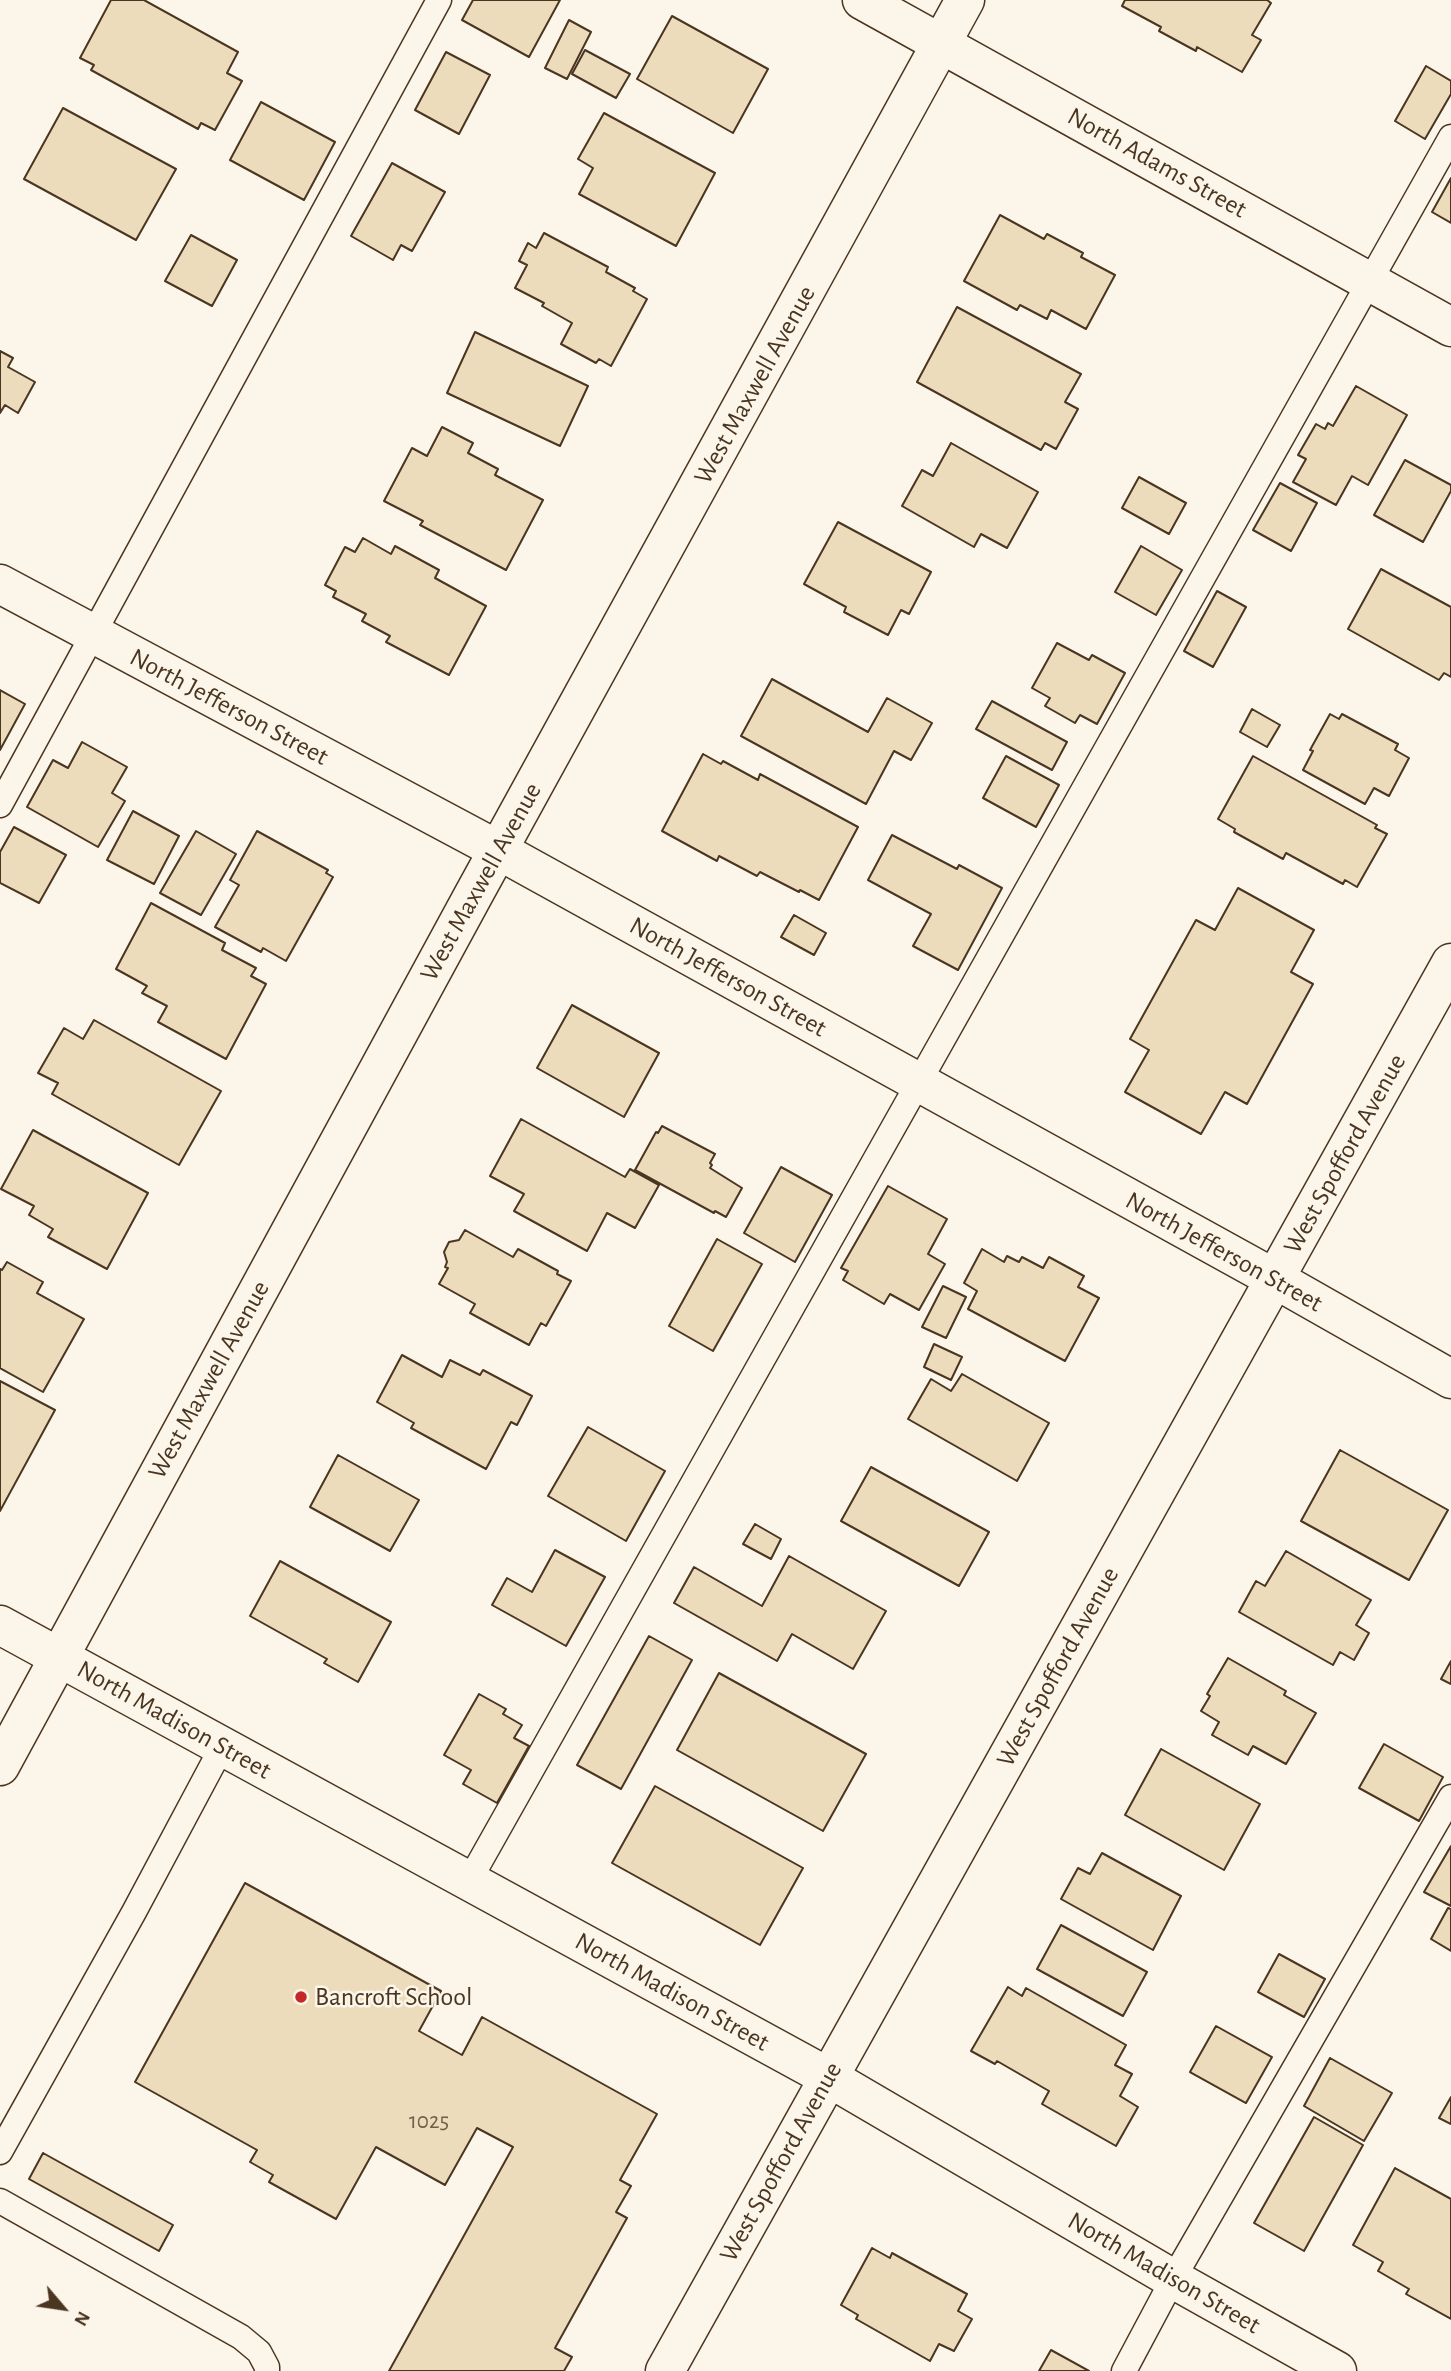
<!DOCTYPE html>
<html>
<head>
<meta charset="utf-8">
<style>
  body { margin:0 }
  #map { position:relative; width:1451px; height:2371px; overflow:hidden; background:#fbf6e9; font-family:"Alegreya Sans",sans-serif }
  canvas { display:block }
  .north { position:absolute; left:28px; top:2273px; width:70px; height:70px; -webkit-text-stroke:5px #fbf6e9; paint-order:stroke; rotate:119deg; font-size:19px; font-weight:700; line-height:28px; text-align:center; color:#4a3520 }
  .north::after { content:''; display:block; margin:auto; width:24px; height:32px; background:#4a3520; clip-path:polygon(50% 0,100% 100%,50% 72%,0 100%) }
</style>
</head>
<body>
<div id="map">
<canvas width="1451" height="2371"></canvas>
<div class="north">N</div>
</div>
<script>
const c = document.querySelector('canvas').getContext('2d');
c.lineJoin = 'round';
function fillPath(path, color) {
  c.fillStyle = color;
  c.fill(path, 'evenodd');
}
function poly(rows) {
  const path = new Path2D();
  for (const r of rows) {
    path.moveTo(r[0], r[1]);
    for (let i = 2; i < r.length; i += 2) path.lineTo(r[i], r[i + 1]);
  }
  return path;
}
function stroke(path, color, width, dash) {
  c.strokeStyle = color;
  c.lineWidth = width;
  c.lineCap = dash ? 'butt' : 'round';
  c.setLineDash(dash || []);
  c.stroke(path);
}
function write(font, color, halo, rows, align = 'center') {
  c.font = font + ' "Alegreya Sans",sans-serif';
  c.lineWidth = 5;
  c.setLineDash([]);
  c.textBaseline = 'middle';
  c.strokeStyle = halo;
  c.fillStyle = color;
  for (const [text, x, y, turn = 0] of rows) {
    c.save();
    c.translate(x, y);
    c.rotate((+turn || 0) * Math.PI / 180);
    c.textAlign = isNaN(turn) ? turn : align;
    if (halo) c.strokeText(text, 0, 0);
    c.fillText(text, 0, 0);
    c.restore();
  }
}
const building = poly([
  [111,0,144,0,238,52,227,73,242,81,215,130,201,123,198,129,91,70,94,65,80,58,111,0],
  [473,0,560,0,529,57,462,20,473,0],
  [1125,0,1267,0,1271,3,1252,35,1261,40,1242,72,1197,47,1196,51,1159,31,1161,27,1122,6,1125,0],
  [672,16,768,69,733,133,637,79,672,16],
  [569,20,591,32,567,79,545,68,569,20],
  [585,50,630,74,616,98,572,74,585,50],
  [446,52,490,75,459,134,415,110,446,52],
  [1426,66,1451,81,1451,94,1425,139,1395,121,1426,66],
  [261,102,335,142,304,200,230,160,261,102],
  [63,108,176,169,136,240,24,179,63,108],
  [604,113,715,173,676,246,579,194,593,168,578,159,604,113],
  [392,163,445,192,412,251,401,245,393,260,351,236,392,163],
  [1451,178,1451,223,1432,212,1451,178],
  [1000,215,1044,239,1047,234,1083,253,1081,257,1115,275,1086,329,1051,310,1047,319,1020,305,1017,310,964,281,1000,215],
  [544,233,608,267,606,272,635,288,633,291,647,299,611,366,599,359,596,363,561,344,572,323,542,306,544,303,515,288,527,265,519,261,528,243,536,248,544,233],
  [191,235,237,260,212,306,165,281,191,235],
  [957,307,1081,374,1065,402,1078,409,1056,449,1045,443,1041,450,917,382,957,307],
  [475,332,588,386,560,446,447,393,475,332],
  [0,351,13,358,8,367,35,382,18,413,5,405,0,413,0,351],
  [1356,386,1407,415,1368,485,1352,476,1336,505,1293,482,1306,459,1298,455,1316,424,1325,429,1328,423,1333,426,1356,386],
  [442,427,473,443,468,453,498,469,495,475,543,500,506,570,420,525,423,521,384,501,412,448,427,456,442,427],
  [951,443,1038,492,1007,548,981,534,974,547,902,506,922,470,933,476,951,443],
  [1405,460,1451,485,1451,491,1423,542,1374,515,1405,460],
  [1139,477,1186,503,1169,534,1122,508,1139,477],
  [1280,483,1317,503,1291,551,1253,530,1280,483],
  [838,522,931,572,909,614,901,610,888,635,844,612,846,607,804,584,838,522],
  [363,538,391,554,395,546,439,570,435,578,486,606,449,675,386,642,390,636,362,621,366,614,333,597,336,591,325,585,345,547,355,552,363,538],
  [1141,546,1182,570,1156,615,1115,592,1141,546],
  [1381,569,1451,607,1451,677,1444,673,1439,680,1348,629,1381,569],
  [1217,591,1246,607,1213,667,1184,651,1217,591],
  [1057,643,1089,660,1092,655,1125,673,1097,724,1080,715,1075,723,1045,706,1050,698,1032,688,1057,643],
  [772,679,868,732,887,698,932,723,911,760,894,751,866,804,741,736,772,679],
  [0,690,25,704,0,750,0,690],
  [992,701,1067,742,1052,770,976,729,992,701],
  [1252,709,1280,725,1267,747,1240,732,1252,709],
  [1330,714,1339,719,1342,714,1398,744,1395,750,1409,758,1389,796,1374,788,1365,804,1303,770,1313,751,1310,750,1330,714],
  [82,742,127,767,112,793,125,801,98,847,27,807,53,760,68,768,82,742],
  [703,754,721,764,723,761,758,780,760,774,858,827,819,900,800,890,799,892,760,872,757,876,719,856,717,861,662,831,703,754],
  [1006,756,1059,785,1036,827,983,798,1006,756],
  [1253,756,1377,825,1375,828,1387,834,1357,887,1345,880,1343,884,1286,853,1283,859,1234,832,1235,829,1218,819,1253,756],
  [133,811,179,836,154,884,107,860,133,811],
  [14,827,66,855,39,903,0,883,0,852,14,827],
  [196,831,236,854,201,915,160,893,196,831],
  [257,831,328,870,326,873,333,877,286,961,263,948,261,952,215,927,239,885,230,880,257,831],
  [892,835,957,869,959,865,1002,888,958,970,913,946,931,914,868,880,892,835],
  [1238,888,1314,930,1291,972,1313,984,1247,1104,1225,1092,1201,1134,1125,1092,1149,1050,1130,1039,1196,920,1215,930,1238,888],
  [151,903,225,943,222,950,256,968,251,976,266,984,226,1059,158,1022,167,1006,142,993,147,986,116,969,151,903],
  [794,915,826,933,814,955,781,937,794,915],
  [572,1005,659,1053,624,1117,537,1068,572,1005],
  [94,1020,221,1091,179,1165,52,1094,58,1083,38,1073,64,1028,83,1039,94,1020],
  [521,1119,625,1177,630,1169,659,1185,635,1228,607,1213,587,1251,514,1211,524,1194,490,1176,521,1119],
  [662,1126,715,1154,710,1163,712,1165,710,1168,742,1188,726,1217,715,1211,714,1213,635,1170,656,1132,658,1133,662,1126],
  [33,1130,148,1193,107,1269,48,1237,53,1229,29,1215,34,1206,1,1189,33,1130],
  [781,1167,832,1195,795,1262,744,1233,781,1167],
  [888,1186,947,1219,928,1254,945,1264,919,1310,890,1294,884,1304,843,1280,848,1271,841,1268,888,1186],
  [465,1230,513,1257,518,1249,558,1271,557,1274,571,1281,546,1326,541,1323,529,1345,470,1313,475,1304,439,1284,448,1268,445,1267,447,1262,444,1252,449,1242,459,1240,465,1230],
  [717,1239,762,1264,713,1351,669,1326,717,1239],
  [982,1249,1004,1262,1007,1256,1019,1262,1022,1257,1043,1268,1049,1257,1084,1276,1078,1287,1099,1298,1065,1361,968,1309,977,1291,964,1283,982,1249],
  [7,1262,43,1282,37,1293,84,1319,43,1392,0,1368,0,1269,2,1270,7,1262],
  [943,1286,966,1297,946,1338,922,1327,943,1286],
  [934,1344,962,1357,951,1380,924,1367,934,1344],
  [402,1355,442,1377,450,1360,480,1375,483,1370,532,1396,517,1425,511,1422,486,1469,411,1428,414,1423,377,1402,402,1355],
  [962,1374,1049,1423,1017,1481,908,1419,931,1379,951,1391,962,1374],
  [0,1381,55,1410,0,1511,0,1381],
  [588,1427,665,1471,626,1541,548,1496,588,1427],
  [1340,1450,1448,1510,1409,1580,1301,1521,1340,1450],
  [338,1455,419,1500,390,1551,310,1507,338,1455],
  [871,1467,989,1532,959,1586,841,1521,871,1467],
  [755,1524,781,1539,771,1559,743,1544,755,1524],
  [555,1550,605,1577,566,1646,492,1605,507,1578,532,1592,555,1550],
  [1286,1551,1371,1600,1356,1625,1369,1633,1354,1660,1340,1652,1333,1665,1239,1612,1256,1581,1265,1586,1286,1551],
  [789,1556,886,1611,853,1669,792,1634,777,1661,674,1603,694,1567,762,1606,789,1556],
  [280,1561,391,1622,358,1682,324,1663,327,1659,250,1616,280,1561],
  [649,1636,692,1660,621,1789,577,1765,649,1636],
  [1228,1658,1286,1691,1284,1695,1316,1713,1286,1764,1253,1746,1248,1755,1212,1735,1219,1722,1201,1711,1210,1696,1207,1694,1228,1658],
  [1451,1661,1451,1684,1441,1679,1451,1661],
  [719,1673,866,1754,823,1831,677,1750,719,1673],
  [479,1694,506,1709,503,1714,522,1725,514,1738,529,1746,497,1803,463,1784,471,1770,444,1755,479,1694],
  [1384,1744,1443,1777,1419,1821,1359,1788,1384,1744],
  [1161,1749,1260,1804,1224,1870,1125,1815,1161,1749],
  [655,1786,803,1868,760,1945,612,1863,655,1786],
  [1451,1846,1451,1906,1424,1892,1451,1846],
  [1102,1853,1181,1896,1153,1950,1061,1899,1078,1868,1090,1874,1102,1853],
  [245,1883,441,1991,419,2031,462,2055,482,2017,657,2114,620,2180,631,2186,616,2212,627,2218,555,2348,572,2357,564,2371,389,2371,513,2147,477,2128,445,2185,376,2147,336,2219,269,2182,273,2175,250,2162,257,2150,135,2082,245,1883],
  [1448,1908,1451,1909,1451,1951,1431,1939,1448,1908],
  [1061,1925,1147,1972,1123,2016,1037,1969,1061,1925],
  [1279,1954,1325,1979,1304,2017,1258,1992,1279,1954],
  [1008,1987,1022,1996,1026,1988,1126,2045,1115,2065,1132,2074,1120,2096,1138,2107,1116,2146,1042,2104,1049,2091,997,2061,995,2064,971,2051,1008,1987],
  [1216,2026,1272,2057,1246,2103,1190,2072,1216,2026],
  [1330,2058,1392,2093,1364,2141,1304,2106,1330,2058],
  [1451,2097,1451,2124,1439,2118,1451,2097],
  [1314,2117,1363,2145,1304,2251,1254,2223,1314,2117],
  [43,2153,173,2225,159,2251,29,2179,43,2153],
  [1395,2168,1451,2199,1451,2319,1406,2294,1409,2289,1378,2271,1383,2262,1353,2245,1395,2168],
  [872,2248,890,2258,892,2253,967,2294,958,2311,972,2319,954,2351,939,2344,930,2361,856,2319,858,2315,841,2305,872,2248],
  [1051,2350,1089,2371,1039,2371,1051,2350]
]);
fillPath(building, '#ecdcbc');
stroke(building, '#4a3520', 2);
const lane = poly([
  [0,805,439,0],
  [469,1881,1451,137],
  [0,2152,134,1912,222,1747],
  [0,2201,241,2337,259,2352,267,2367,267,2371],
  [1124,2371,1173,2279,1451,1797]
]);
const street = poly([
  [862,0,1451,327],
  [0,584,498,850,1275,1279,1451,1379],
  [0,1625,828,2077,1173,2279,1337,2371],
  [665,2371,1451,963]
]);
const secondary = poly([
  [0,1766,475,892,965,0]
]);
stroke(lane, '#4a3520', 27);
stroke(street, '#4a3520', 41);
stroke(secondary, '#4a3520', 41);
stroke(lane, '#fbf6e9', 24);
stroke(street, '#fbf6e9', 38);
stroke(secondary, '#fbf6e9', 38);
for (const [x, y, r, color] of [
  [301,1997,7,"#c62828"]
]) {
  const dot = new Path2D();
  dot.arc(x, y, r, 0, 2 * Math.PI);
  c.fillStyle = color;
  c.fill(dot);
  stroke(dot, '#fbf6e9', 2.5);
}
write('23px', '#725f47', null, [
  ["1025",429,2121]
]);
write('26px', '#4a3520', '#fbf6e9', [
  ["North Adams Street",1157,163,29],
  ["West Maxwell Avenue",755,385,-61],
  ["North Jefferson Street",229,707,28],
  ["West Maxwell Avenue",481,882,-61],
  ["North Jefferson Street",728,977,29],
  ["West Spofford Avenue",1345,1154,-61],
  ["North Jefferson Street",1224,1252,29],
  ["West Maxwell Avenue",209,1380,-61],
  ["West Spofford Avenue",1058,1667,-61],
  ["North Madison Street",174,1720,29],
  ["North Madison Street",672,1992,29],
  ["West Spofford Avenue",781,2162,-61],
  ["North Madison Street",1164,2273,30]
]);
write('26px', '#4a3520', '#fbf6e9', [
  ["Bancroft School",315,1997]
], 'left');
</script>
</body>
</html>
